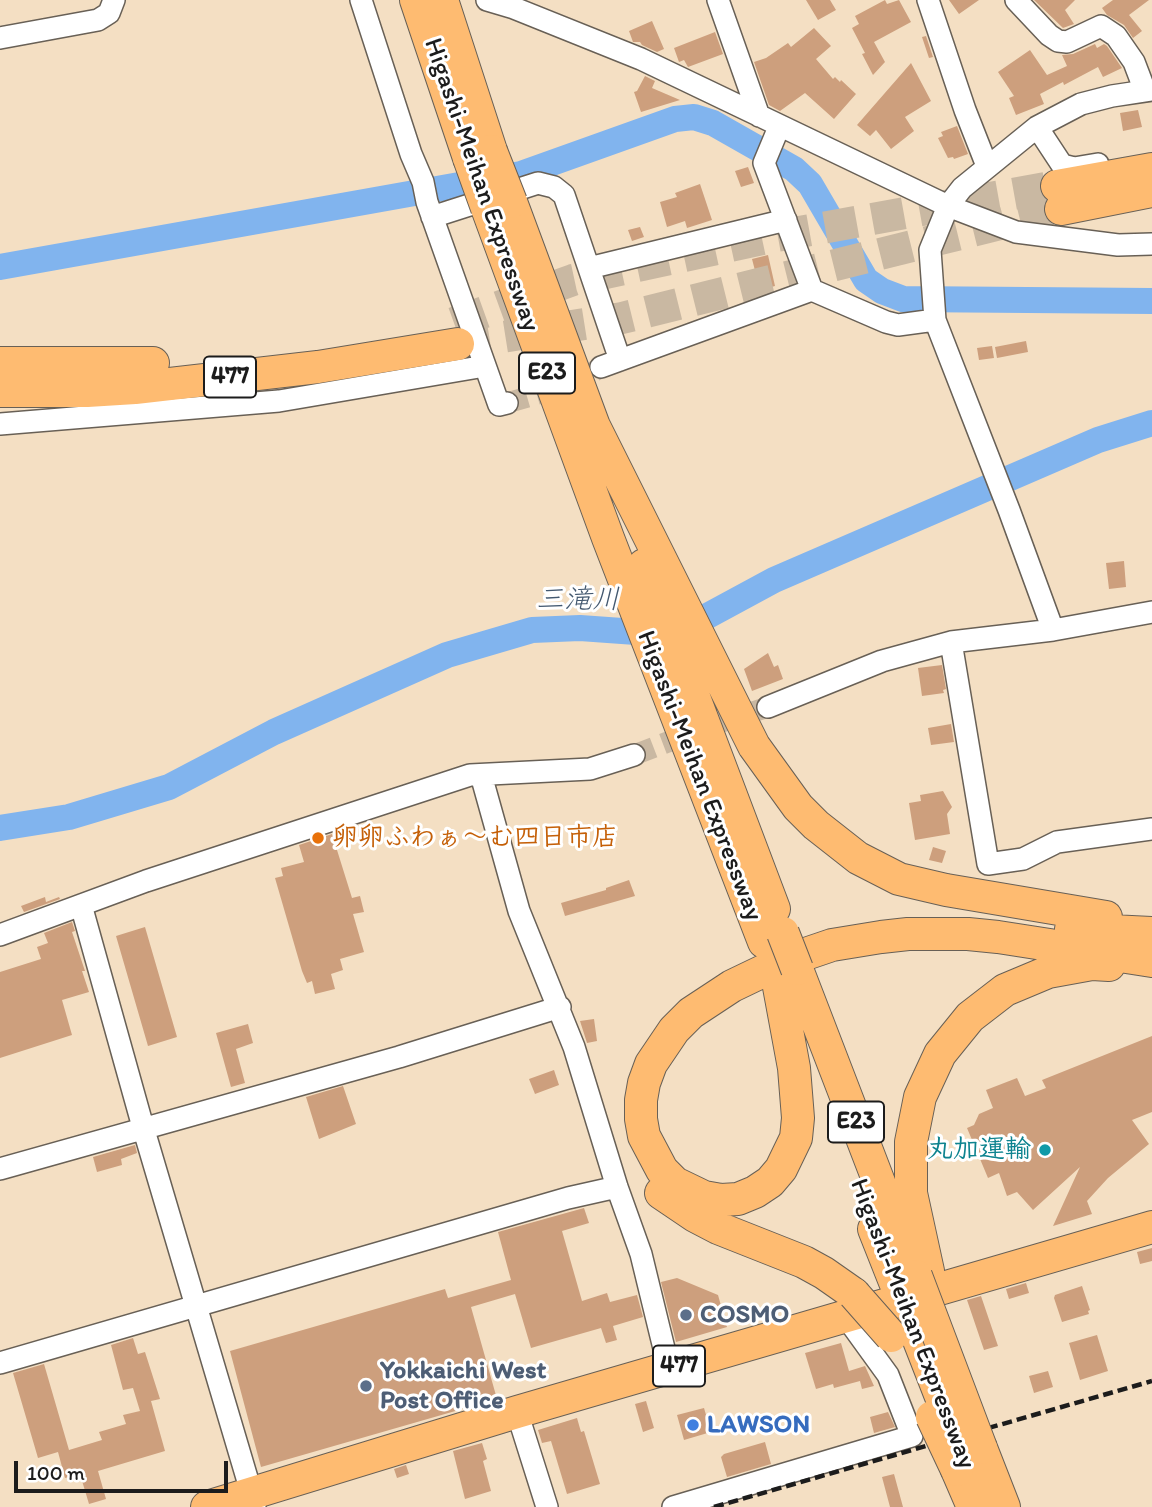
<!DOCTYPE html>
<html>
<head>
<meta charset="utf-8">
<style>
  body { margin:0 }
  #map { position:relative; width:1152px; height:1507px; overflow:hidden; background:#f4dfc3; font-family:Itim,sans-serif }
  canvas { display:block }
  .scale { position:absolute; left:14px; top:1461px; width:214px; height:32px; box-sizing:border-box; border:4px solid #1c1c1c; border-top:0; padding-left:9px; font-size:21px; line-height:24px; white-space:nowrap; color:#1c1c1c; -webkit-text-stroke:5px #fff; paint-order:stroke }
</style>
</head>
<body>
<div id="map">
<canvas width="1152" height="1507"></canvas>
<div class="scale">100 m</div>
</div>
<script>
const c = document.querySelector('canvas').getContext('2d');
c.lineJoin = 'round';
function poly(rows) {
  const path = new Path2D();
  for (const r of rows) {
    path.moveTo(r[0], r[1]);
    for (let i = 2; i < r.length; i += 2) path.lineTo(r[i], r[i + 1]);
  }
  return path;
}
function stroke(path, color, width, dash) {
  c.strokeStyle = color;
  c.lineWidth = width;
  c.lineCap = dash ? 'butt' : 'round';
  c.setLineDash(dash || []);
  c.stroke(path);
}
function fillPath(path, color) {
  c.fillStyle = color;
  c.fill(path, 'evenodd');
}
function write(font, color, halo, rows, align = 'center') {
  c.font = font + ' Itim,"Klee One",sans-serif';
  c.lineWidth = 6;
  c.setLineDash([]);
  c.textBaseline = 'middle';
  c.strokeStyle = halo;
  c.fillStyle = color;
  for (const [text, x, y, turn = 0] of rows) {
    c.save();
    c.translate(x, y);
    c.rotate((+turn || 0) * Math.PI / 180);
    c.textAlign = isNaN(turn) ? turn : align;
    if (halo) c.strokeText(text, 0, 0);
    c.fillText(text, 0, 0);
    c.restore();
  }
}
stroke(poly([
  [0,267,521,174,675,119,694,117,713,123,794,169,810,184,866,280,882,291,903,299,1152,301],
  [0,828,69,817,169,787,274,732,447,655,532,630,580,628,650,633,700,620,774,580,1098,440,1152,423]
]), '#81b4ee', 26);
fillPath(poly([
  [806,0,830,0,836,10,818,20],
  [885,0,887,4,899,0,911,22,874,42,885,62,873,75,862,54,865,53,852,28,859,24,855,16],
  [949,0,979,0,959,14],
  [1034,0,1075,0,1065,10,1074,24,1063,28],
  [1113,0,1149,0,1129,15,1142,31,1133,38,1124,25,1107,15,1102,8],
  [652,21,664,49,657,52,642,45,640,42,633,42,629,31],
  [814,28,831,46,816,59,833,79,835,77,840,82,841,80,856,94,834,119,805,93,780,111,769,105,754,62,766,58,788,43,791,47],
  [715,32,723,54,688,67,684,60,679,62,674,48],
  [926,36,933,57,929,58,922,37],
  [1095,44,1097,48,1104,44,1107,46,1122,68,1103,77,1098,67,1064,85,1063,82,1040,94,1044,104,1016,115,1009,98,1014,96,998,72,1030,50,1047,75,1067,66,1062,55,1073,54],
  [911,63,931,101,905,117,914,131,891,149,876,130,870,136,857,125],
  [645,76,655,81,652,88,680,100,641,112,634,92,637,91],
  [1138,110,1142,127,1123,131,1120,113],
  [957,126,968,154,954,159,953,157,948,158,938,138,943,136,941,132],
  [748,167,754,183,741,187,735,171],
  [700,184,712,220,687,228,685,221,667,227,660,202,677,197,675,193],
  [640,227,644,237,632,241,628,230],
  [768,255,775,286,760,290,752,259],
  [1026,341,1028,352,997,358,995,347],
  [992,346,994,358,979,360,977,348],
  [1124,561,1126,587,1109,589,1106,563],
  [768,653,774,667,778,665,783,679,752,691,744,669],
  [942,665,946,689,943,690,944,693,922,696,918,668],
  [951,724,954,742,931,745,928,728],
  [943,791,952,807,947,814,950,834,915,840,909,803,921,801,920,795],
  [332,834,352,898,360,896,364,912,353,914,364,952,340,959,343,970,331,974,335,989,315,994,312,981,307,983,302,971,275,878,283,876,281,868,304,862,299,845],
  [933,847,946,851,942,863,929,860],
  [629,880,635,896,565,916,561,903,606,890,606,888],
  [45,897,46,902,59,897,60,899,24,912,21,906],
  [72,922,75,931,72,932,85,971,82,971,89,992,62,1000,72,1035,0,1058,0,972,41,959,37,947,48,943,44,933],
  [145,927,177,1037,148,1046,116,936],
  [594,1019,597,1041,587,1043,580,1021],
  [248,1024,253,1043,236,1049,245,1083,231,1087,216,1033],
  [1152,1036,1152,1112,1132,1120,1149,1144,1108,1178,1087,1201,1092,1214,1053,1226,1080,1167,1033,1210,1017,1192,1007,1196,999,1173,988,1178,967,1128,974,1125,979,1114,993,1108,986,1090,1017,1078,1025,1096,1046,1088,1042,1080],
  [554,1070,559,1085,535,1094,529,1079],
  [343,1086,356,1124,319,1139,306,1097],
  [135,1145,137,1153,121,1159,122,1165,97,1172,93,1157],
  [584,1208,589,1223,562,1231,582,1301,607,1293,610,1302,637,1295,643,1317,613,1326,617,1340,606,1343,601,1328,531,1348,515,1294,471,1307,497,1399,261,1467,230,1351,445,1289,448,1298,511,1280,498,1232],
  [1152,1248,1152,1261,1140,1264,1137,1252],
  [677,1278,718,1295,727,1327,676,1342,661,1282],
  [1026,1283,1029,1293,1009,1299,1006,1289],
  [1082,1286,1090,1310,1088,1311,1089,1314,1062,1322,1054,1298,1055,1295],
  [981,1296,998,1346,984,1350,967,1300],
  [1097,1335,1108,1371,1080,1380,1069,1343],
  [133,1338,138,1354,145,1352,160,1399,151,1401,165,1451,98,1471,106,1499,89,1504,80,1474,65,1478,58,1452,38,1458,13,1373,44,1364,69,1450,102,1440,99,1432,126,1424,123,1415,140,1411,133,1388,123,1390,111,1345],
  [841,1343,849,1371,865,1366,874,1386,862,1389,860,1381,834,1388,833,1384,816,1389,805,1353],
  [1048,1371,1053,1387,1034,1393,1029,1376],
  [646,1401,654,1428,643,1432,635,1404],
  [704,1408,711,1432,684,1440,677,1415],
  [888,1412,895,1427,874,1433,870,1417],
  [577,1418,581,1432,584,1431,600,1484,567,1494,551,1441,542,1443,538,1430],
  [765,1442,771,1464,727,1477,721,1457,724,1454],
  [482,1443,487,1459,483,1461,491,1491,465,1499,453,1451],
  [406,1465,409,1474,397,1478,394,1469],
  [894,1474,903,1507,890,1507,882,1477]
]), '#cd9f7d');
stroke(poly([
  [507,403,576,383,601,367],
  [634,755,707,727,768,707]
]), '#c9b8a2', 21, [21, 10]);
stroke(poly([
  [454,323,573,280,777,236,1057,186],
  [458,344,622,318,1061,209]
]), '#c9b8a2', 32, [32, 16]);
const minor = poly([
  [361,0,411,154,423,182,427,202,499,405,507,403],
  [487,0,514,8,641,59,948,206,1016,232,1118,245,1152,244],
  [718,0,759,116],
  [928,0,965,110,987,166],
  [1016,0,1049,35,1058,41,1067,42,1101,26,1116,36,1134,62,1145,91],
  [0,38,98,20,109,13,114,0],
  [779,127,764,163,812,290],
  [1037,127,1062,165,1074,168,1098,164],
  [432,217,538,183,554,187,564,195,620,360],
  [589,268,786,220],
  [601,367,812,290,886,322,898,325,935,320],
  [0,424,279,401,485,366],
  [1053,630,1009,510,935,320,930,250,948,206,962,188,1037,127,1081,104,1112,96,1152,90],
  [951,642,988,864,1023,859,1057,842,1152,829],
  [768,707,882,661,951,642,1053,630,1152,612],
  [481,775,519,911,574,1047,617,1187,641,1254,669,1369],
  [81,905,143,1127,255,1505],
  [0,935,146,881,470,775,590,769,634,755],
  [0,1169,399,1057,560,1007],
  [0,1363,568,1198,617,1187],
  [517,1412,547,1507],
  [673,1507,912,1436,888,1375,846,1317]
]);
const highway = poly([
  [416,0,469,158],
  [442,0,491,151],
  [1057,186,1152,169],
  [511,202,598,437],
  [487,208,608,538,764,942],
  [1061,209,1152,191],
  [0,363,153,363],
  [0,391,87,391,135,388,318,367,458,344],
  [591,420,754,746,798,807,816,825,858,858,899,879,946,890,1106,917],
  [644,565,774,909],
  [1071,929,1152,933],
  [797,969,907,1255],
  [777,976,794,1068,798,1118,796,1138,781,1169,770,1182,755,1192,738,1199,721,1200,704,1197,675,1183,662,1170,644,1136,641,1119,641,1100,644,1083,651,1064,674,1030,691,1013,732,986,782,962,832,945,881,937,908,934,968,934,998,937,1152,961],
  [661,1193,695,1216,718,1228,804,1262,824,1273,854,1294],
  [874,1229,895,1282],
  [928,1271,911,1193,911,1142,920,1097,940,1054,970,1017,1005,990,1048,972,1092,964,1109,965],
  [913,1325,947,1412],
  [981,1448,1004,1507],
  [957,1470,973,1507],
  [207,1507,517,1412,1152,1227]
]);
stroke(minor, '#686056', 24);
stroke(highway, '#686056', 34);
stroke(minor, '#fff', 21);
stroke(highway, '#febb71', 32);
stroke(poly([
  [714,1507,1152,1381]
]), '#1c1c1c', 4.5, [10, 5]);
const highwayBridge = poly([
  [491,151,511,202],
  [469,158,487,208],
  [783,933,797,969],
  [916,1276,981,1448],
  [854,1294,891,1336],
  [932,1417,957,1470]
]);
stroke(highwayBridge, '#686056', 34, []);
stroke(highwayBridge, '#febb71', 32);
for (const [x, y, r, color] of [
  [318,838,7,"#e8710a"],
  [1045,1150,7,"#0f9aa8"],
  [686,1315,7,"#5c6f8a"],
  [366,1386,7,"#5c6f8a"],
  [693,1425,7,"#3f7fe0"]
]) {
  const dot = new Path2D();
  dot.arc(x, y, r, 0, 2 * Math.PI);
  c.fillStyle = color;
  c.fill(dot);
  stroke(dot, '#fff', 2.5);
}
for (const [x, y, w] of [
  [547,373,56],
  [230,377,52],
  [856,1122,56],
  [679,1366,52]
]) {
  const box = new Path2D();
  box.roundRect(x - w / 2, y - 20.5, w, 41, 5);
  c.fillStyle = '#fff';
  c.fill(box);
  stroke(box, '#1c1c1c', 2);
}
write('bold 24px', '#1c1c1c', null, [
  ["E23",547,373],
  ["477",230,377],
  ["E23",856,1122],
  ["477",679,1366]
]);
write('26px', '#1c1c1c', '#fff', [
  ["Higashi-Meihan Expressway",481,185,71],
  ["Higashi-Meihan Expressway",699,776,69],
  ["Higashi-Meihan Expressway",912,1324,69]
]);
write('bold 26px', '#c56008', '#fff', [
  ["卵卵ふわぁ～む四日市店",332,838]
], 'left');
write('bold 26px', '#0d838f', '#fff', [
  ["丸加運輸",1031,1150]
], 'right');
write('bold 26px', '#4e5e75', '#fff', [
  ["COSMO",700,1315],
  ["Yokkaichi West",380,1371],
  ["Post Office",380,1401]
], 'left');
write('bold 26px', '#366cbe', '#fff', [
  ["LAWSON",707,1425]
], 'left');
write('italic 28px', '#445970', '#fff', [
  ["三滝川",578,601]
]);
</script>
</body>
</html>
